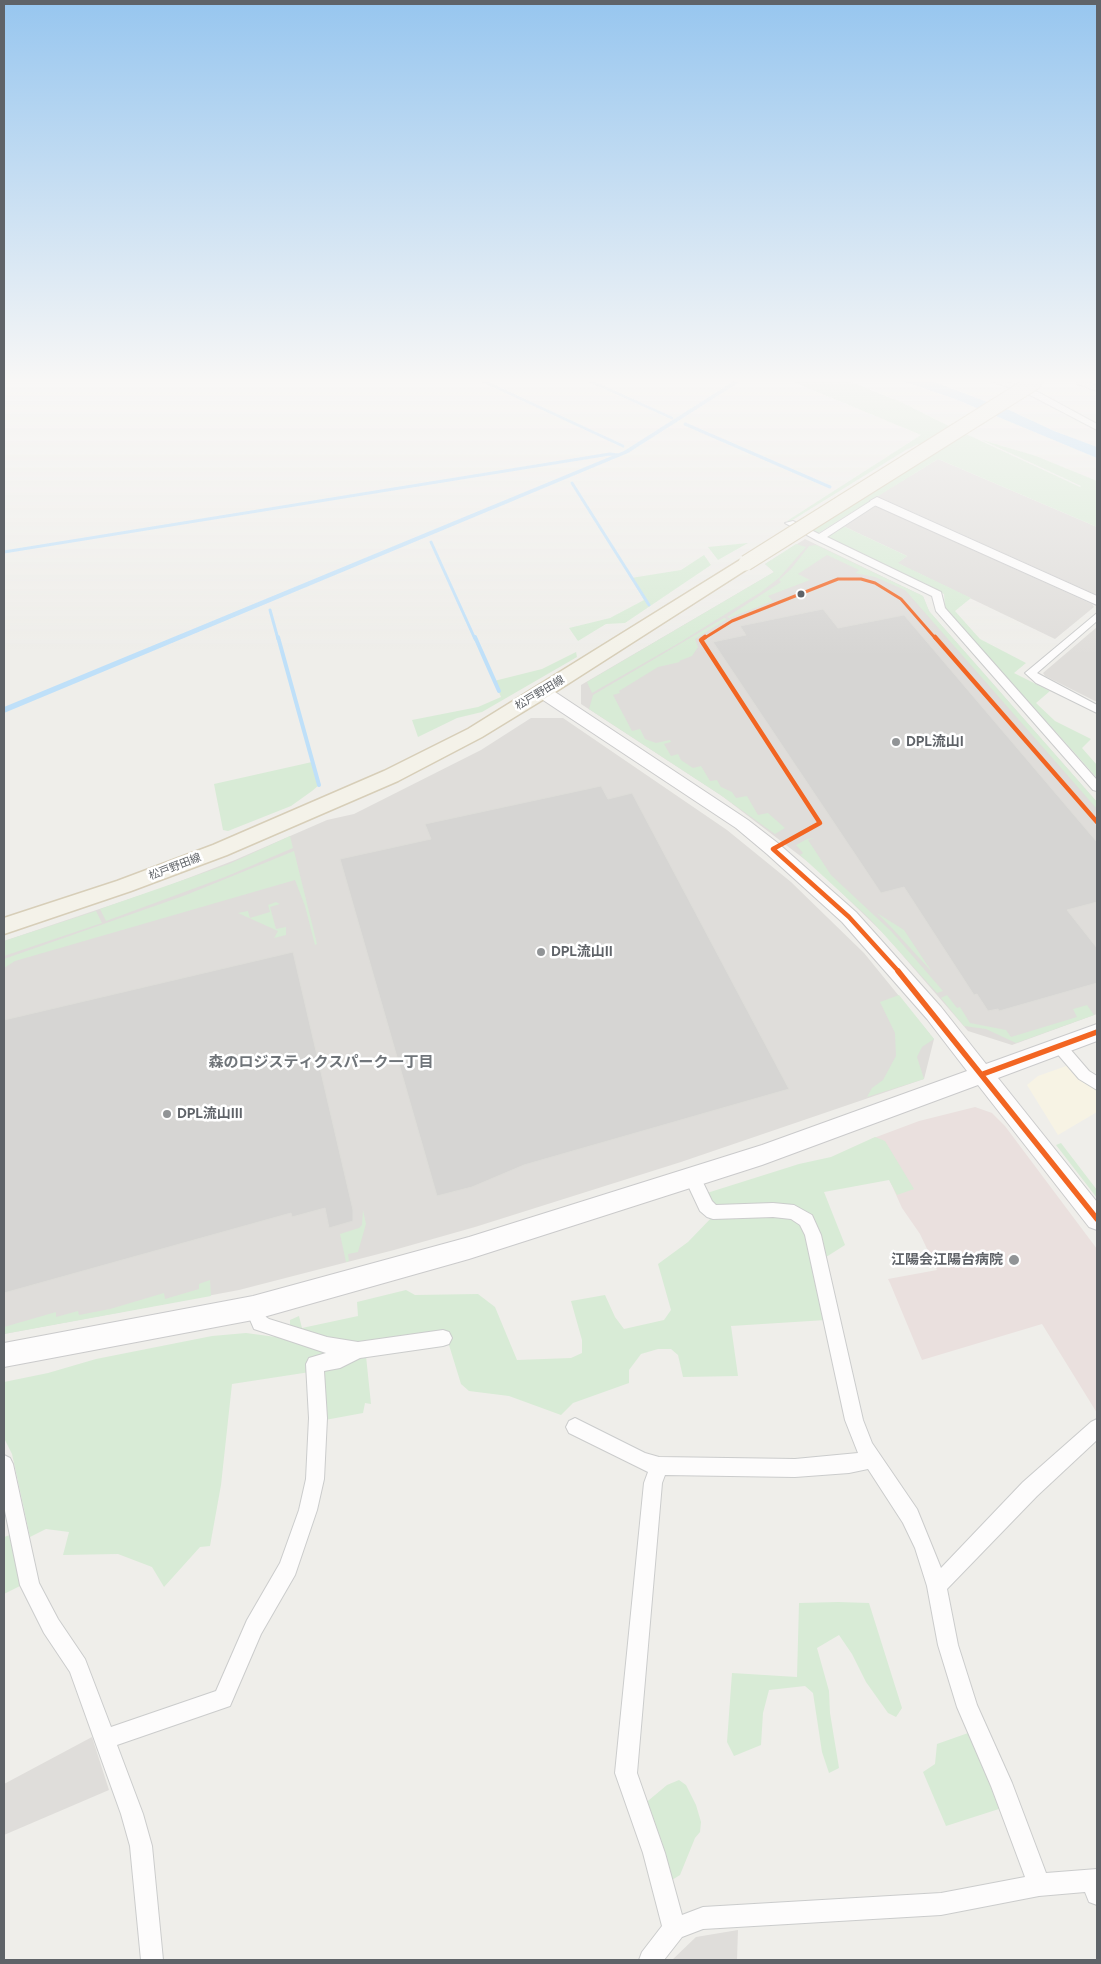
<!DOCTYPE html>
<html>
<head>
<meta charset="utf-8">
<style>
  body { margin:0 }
  #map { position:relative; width:1101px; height:1964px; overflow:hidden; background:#efeeea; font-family:Figtree,sans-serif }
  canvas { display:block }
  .frame { position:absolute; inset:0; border:5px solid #5f6368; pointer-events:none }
</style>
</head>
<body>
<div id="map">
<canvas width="1101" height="1964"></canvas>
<div class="frame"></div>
</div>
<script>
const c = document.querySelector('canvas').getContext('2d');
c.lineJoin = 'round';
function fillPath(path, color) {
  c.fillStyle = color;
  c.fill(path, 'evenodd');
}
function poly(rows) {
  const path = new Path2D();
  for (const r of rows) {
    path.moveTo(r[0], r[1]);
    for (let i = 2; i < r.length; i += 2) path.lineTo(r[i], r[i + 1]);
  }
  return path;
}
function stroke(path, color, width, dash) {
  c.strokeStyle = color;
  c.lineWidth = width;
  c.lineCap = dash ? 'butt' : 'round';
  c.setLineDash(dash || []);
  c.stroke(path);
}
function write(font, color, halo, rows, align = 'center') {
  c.font = font + ' Figtree,"Noto Sans JP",sans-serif';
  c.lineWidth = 5;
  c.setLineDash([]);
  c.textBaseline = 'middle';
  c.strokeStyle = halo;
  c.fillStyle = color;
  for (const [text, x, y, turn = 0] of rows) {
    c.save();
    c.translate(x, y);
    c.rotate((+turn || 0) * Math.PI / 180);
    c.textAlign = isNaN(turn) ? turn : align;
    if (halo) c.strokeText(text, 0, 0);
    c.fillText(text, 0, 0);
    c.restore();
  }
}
fillPath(poly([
  [1069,1065,1097,1089,1097,1112,1058,1135,1027,1085,1038,1076]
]), '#f7f3e4');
fillPath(poly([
  [938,459,1097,527,1097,595,877,496],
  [873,507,879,507,1092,604,1094,607,1055,639,897,563,907,556,843,526],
  [805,539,923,596,929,611,1097,802,1097,1014,1012,1045,968,1031,885,935,816,868,722,796,581,704,581,685,774,572,765,564],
  [1097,627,1097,702,1045,676,1043,673],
  [531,718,563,718,727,830,791,882,864,953,934,1039,924,1079,681,1162,475,1227,394,1250,239,1290,4,1334,4,941,165,887,235,860,327,820,354,814,481,750],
  [92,1737,109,1790,4,1835,4,1784],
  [738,1930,737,1960,672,1960,696,1937]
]), '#dfddda');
fillPath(poly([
  [975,1107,992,1113,1005,1126,1097,1249,1097,1413,1042,1324,922,1360,890,1283,888,1279,937,1270,920,1234,902,1208,871,1139,919,1121]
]), '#eae0de');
fillPath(poly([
  [791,381,848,381,901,402,953,428,924,447,918,444,906,450,791,521,787,521,921,435],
  [964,433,1080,487,1081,486,982,440,1036,456,1097,481,1097,527,938,459,817,534,809,531],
  [843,526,907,556,898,563,971,598,955,611,980,639,1026,663,1014,673,1050,691,1036,703,1055,721,1091,739,1082,748,1097,765,1097,778,945,608,944,594,829,540,828,536],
  [748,543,718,560,708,547],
  [796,544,806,547,779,578,761,592,679,643,592,693,587,682,774,572,765,564],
  [816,545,923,596,929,611,1097,802,1097,809,905,590,875,577,855,573,859,570,827,555,798,574,810,580,768,596,773,601,729,618,727,617,781,582,779,580,791,569,809,546],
  [704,555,711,565,625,623,606,624,578,641,569,628,610,618,644,600,631,578,681,570],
  [724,618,727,619,695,639,698,647,692,656,679,661,680,662,658,667,619,691,620,693,613,695,632,731,640,729,645,739,656,743,670,740,671,742,664,744,671,756,678,754,681,760,693,768,701,766,710,781,717,780,721,787,732,792,736,798,747,796,758,815,768,813,785,828,775,834,722,796,589,709,593,695],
  [576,652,577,657,482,712,457,718,418,737,412,720,478,707,501,697,494,681,542,669],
  [312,762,319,785,312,791,291,806,228,831,223,830,214,784],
  [290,836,293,848,225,877,106,921,100,909,229,864],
  [814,838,808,840,831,875,891,931,943,991,937,993,869,918,800,855,803,853,796,845,807,839],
  [294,851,317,944,315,945,305,906,295,880,15,961,4,968,4,959,186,895],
  [276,902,280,904,270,907,276,929,286,927,286,935,274,938,278,931,238,913,248,911,250,918,270,912,268,905],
  [96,911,102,923,4,956,4,941],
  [877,913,904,930,932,972,891,927],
  [899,995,934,1039,922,1047,917,1057,924,1079,867,1097,872,1088,883,1080,896,1056,895,1033,880,1002],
  [947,995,957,1008,960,1007,970,1023,1006,1030,1011,1037,1077,1017,1073,1009,1087,1005,1094,1015,1016,1043,986,1029,964,1026,941,998],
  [875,1137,885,1141,914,1189,897,1195,889,1180,824,1192,845,1245,823,1259,805,1214,713,1206,707,1193,799,1164,831,1157],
  [1061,1143,1097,1190,1097,1198,1056,1145],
  [363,1210,366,1224,358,1252,348,1254,349,1261,346,1262,340,1234,359,1228,362,1225],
  [714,1215,786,1215,803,1225,826,1320,731,1326,738,1376,683,1377,678,1355,671,1349,658,1349,641,1354,629,1370,629,1383,573,1403,561,1415,509,1396,469,1391,461,1384,445,1332,358,1343,337,1342,290,1328,290,1320,299,1316,302,1328,358,1316,357,1302,406,1290,415,1295,478,1294,495,1307,517,1360,571,1358,582,1353,582,1340,571,1301,605,1295,615,1317,624,1329,664,1320,671,1310,658,1264,688,1242],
  [210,1280,211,1296,4,1334,4,1327,56,1312,56,1317,78,1311,79,1315,110,1309,164,1293,165,1299,199,1289,199,1284],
  [246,1333,276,1337,337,1356,310,1372,232,1384,221,1485,210,1546,200,1547,164,1587,152,1567,118,1554,63,1555,69,1532,46,1529,30,1537,12,1454,4,1438,4,1382,48,1373,96,1359,212,1336],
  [366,1356,371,1404,365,1403,363,1413,325,1420,324,1366],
  [10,1535,20,1586,4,1594,4,1537],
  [838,1602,869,1603,902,1708,896,1717,888,1713,866,1682,852,1654,839,1635,817,1648,829,1691,830,1713,839,1768,829,1773,822,1752,813,1693,805,1686,769,1690,763,1713,761,1745,734,1756,727,1742,732,1673,797,1677,799,1603],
  [971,1732,1002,1808,946,1826,923,1772,935,1764,937,1744],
  [679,1780,686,1785,696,1805,701,1822,700,1832,695,1838,680,1875,667,1883,643,1805,667,1785]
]), '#d8ebd6');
fillPath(poly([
  [734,381,741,381,628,453,4,713,4,707,624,451],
  [903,381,931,381,1009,410,1054,431,1097,447,1097,458,955,399]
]), '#bfe0f9');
stroke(poly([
  [483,381,623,446],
  [590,381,672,418],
  [685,424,830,487],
  [572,483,649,605],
  [431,542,475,639],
  [4,552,610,454,618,455],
  [270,610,278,639]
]), '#bfe0f9', 3);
stroke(poly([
  [278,637,319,785],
  [475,637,499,691]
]), '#bfe0f9', 4);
const building = poly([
  [823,609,838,628,904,615,1097,842,1097,902,1067,910,1097,948,1097,983,999,1011,998,1009,988,1011,977,994,974,995,904,887,881,893,713,642,746,635,740,626,823,609],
  [601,786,608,799,632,793,789,1089,524,1165,472,1187,437,1196,340,859,431,839,425,824,601,786],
  [293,952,353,1210,353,1221,329,1228,325,1208,292,1217,291,1213,4,1293,4,1020,293,952]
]);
fillPath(building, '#d6d5d3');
stroke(building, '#deddd9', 1);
const street = poly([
  [991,381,1003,381,1038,392,1097,424,1097,430,1032,396,991,381],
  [1077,381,1085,381,1097,386,1097,391,1077,384,1077,381],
  [874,499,882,501,827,537,941,592,945,608,1097,780,1097,791,1093,790,936,611,932,596,816,540,785,523,793,521,819,534,874,499],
  [1097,613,1097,621,1037,673,1097,705,1097,713,1036,683,1025,673,1097,613],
  [1059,1040,1064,1042,1089,1071,1097,1076,1097,1090,1079,1079,1054,1050,1052,1046,1054,1042,1059,1040],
  [692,1170,698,1172,712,1201,716,1205,773,1203,794,1205,812,1215,821,1235,863,1420,872,1443,917,1509,941,1568,1023,1482,1091,1422,1097,1419,1097,1440,1037,1496,947,1589,958,1645,977,1705,1012,1783,1046,1873,1097,1869,1097,1905,1089,1902,1085,1892,1039,1896,941,1915,703,1929,682,1937,664,1960,639,1960,642,1952,662,1926,643,1853,615,1773,644,1483,648,1472,569,1433,566,1427,569,1421,575,1418,645,1453,659,1457,795,1459,858,1453,845,1420,805,1235,800,1225,791,1219,773,1217,713,1219,707,1217,700,1211,684,1177,686,1172,692,1170],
  [868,1469,903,1523,915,1548,927,1586,938,1645,957,1707,991,1786,1025,1877,941,1893,703,1907,682,1915,665,1853,637,1773,662,1483,665,1475,795,1477,849,1473,868,1469],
  [253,1300,259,1302,266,1317,269,1319,327,1337,358,1342,443,1330,449,1332,452,1338,449,1344,443,1346,360,1358,340,1368,324,1371,327,1418,324,1479,317,1510,295,1575,261,1634,230,1706,117,1745,143,1814,152,1846,163,1960,141,1960,130,1846,121,1814,70,1672,44,1633,20,1585,4,1506,4,1455,10,1458,13,1464,39,1583,58,1619,85,1659,111,1727,216,1691,247,1620,280,1563,299,1510,306,1479,309,1418,306,1364,309,1358,326,1353,254,1329,245,1308,247,1302,253,1300]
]);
const secondary = poly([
  [877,497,1097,596,1097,605,872,504,870,501,877,497],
  [543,687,549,688,748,820,779,844,856,912,941,1007,986,1064,1097,1024,1097,1041,998,1078,1097,1202,1097,1230,1089,1227,978,1085,762,1165,469,1259,253,1320,4,1367,4,1343,253,1296,469,1237,762,1145,967,1071,927,1019,842,922,767,854,736,828,537,696,535,692,537,688,543,687]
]);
const primary = poly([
  [746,558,752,560,754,563,752,566,549,696,482,737,398,781,227,855,131,891,4,934,4,918,117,881,213,845,384,771,468,729,740,560,746,558]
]);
stroke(street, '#cbcccc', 2);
stroke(secondary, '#cacacb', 2);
stroke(primary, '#d7ceb8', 3);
fillPath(street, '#fdfcfc');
fillPath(secondary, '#fdfcfc');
fillPath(primary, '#f4f2e9');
const primaryBridge = poly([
  [746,563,1036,381]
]);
stroke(primaryBridge, '#d7ceb8', 17, []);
stroke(primaryBridge, '#f4f2e9', 15);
stroke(poly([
  [703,639,732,621,838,579,861,579,875,583,901,599,936,639]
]), '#f26522', 3);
stroke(poly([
  [705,637,701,640,820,823,773,849],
  [935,637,1097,822],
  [773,849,849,917,899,972]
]), '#f26522', 4.5);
stroke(poly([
  [898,971,1097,1219],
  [983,1074,1097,1032]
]), '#f26522', 5.5);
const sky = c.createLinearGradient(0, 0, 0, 656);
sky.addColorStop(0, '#97c6ef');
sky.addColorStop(0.58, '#f8f7f6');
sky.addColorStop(1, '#f8f7f600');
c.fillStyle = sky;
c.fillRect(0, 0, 1101, 656);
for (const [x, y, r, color] of [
  [801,594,4.5,"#5f6368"],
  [896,742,5,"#919496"],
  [541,952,5,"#919496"],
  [167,1114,5,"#919496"],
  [1014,1260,6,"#919496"]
]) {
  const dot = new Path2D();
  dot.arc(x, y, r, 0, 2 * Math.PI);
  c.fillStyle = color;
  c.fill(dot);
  stroke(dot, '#fff', 2);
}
write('11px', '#5f6368', '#fff', [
  ["松戸野田線",540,693,-31],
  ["松戸野田線",175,867,-21]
]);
write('bold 14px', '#5f6368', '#fff', [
  ["DPL流山I",906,742],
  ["DPL流山II",551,952],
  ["DPL流山III",177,1114],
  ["江陽会江陽台病院",1003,1260,"right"]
], 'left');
write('bold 15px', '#70757a', '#fff', [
  ["森のロジスティクスパーク一丁目",321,1063]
]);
</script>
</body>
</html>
